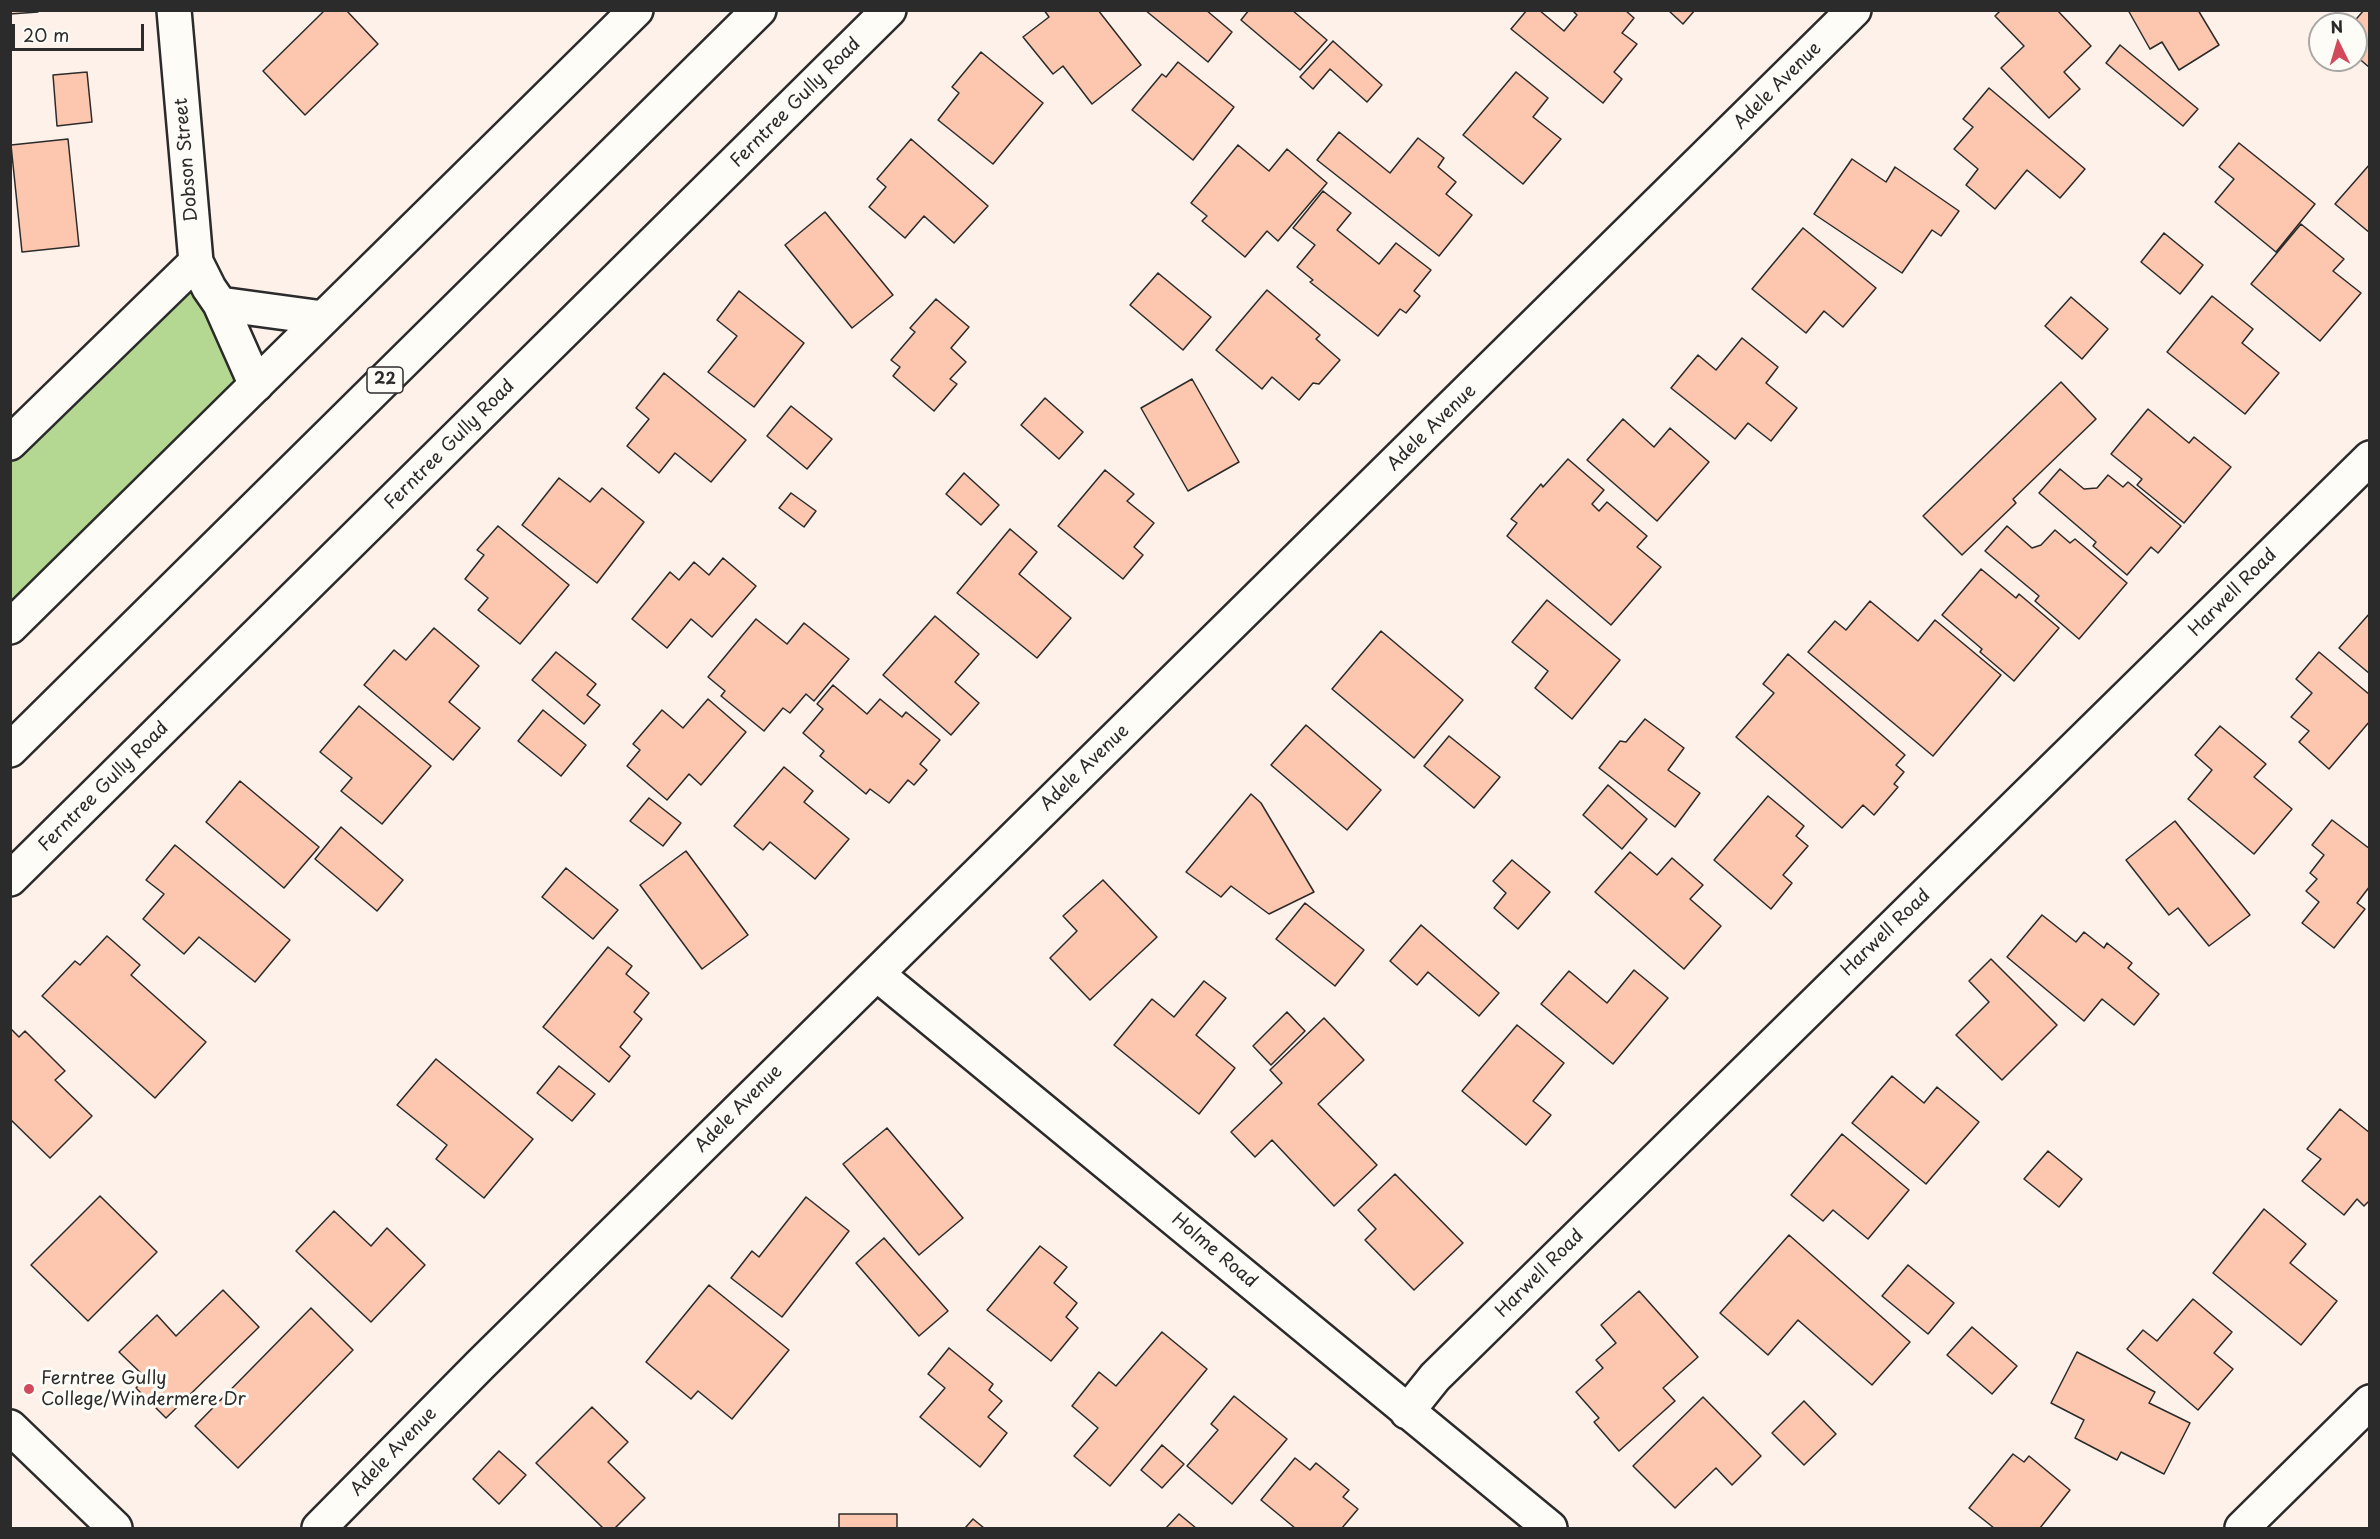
<!DOCTYPE html>
<html>
<head>
<meta charset="utf-8">
<style>
  body { margin:0 }
  #map { position:relative; width:2380px; height:1539px; overflow:hidden; background:#fdf1e9; font-family:"Playpen Sans",sans-serif }
  canvas { display:block }
  .frame { position:absolute; inset:0; border:12px solid #2b2b2b; pointer-events:none }
  .north { position:absolute; left:2308px; top:12px; width:60px; height:60px; box-sizing:border-box; background:#fdfcf7; border:2px solid #a9a8a5; border-radius:50%; rotate:355deg; font-size:16px; font-weight:700; line-height:24px; text-align:center; color:#2b2b2b }
  .north::after { content:''; display:block; margin:auto; width:21px; height:27px; background:#d1495b; clip-path:polygon(50% 0,100% 100%,50% 72%,0 100%) }
  .scale { position:absolute; left:12px; top:24px; width:132px; height:27px; box-sizing:border-box; border:3px solid #2b2b2b; border-top:0; padding-left:8px; font-size:18px; line-height:21px; white-space:nowrap; color:#2b2b2b; -webkit-text-stroke:4px #fdfcf7; paint-order:stroke }
</style>
</head>
<body>
<div id="map">
<canvas width="2380" height="1539"></canvas>
<div class="frame"></div>
<div class="north">N</div>
<div class="scale">20 m</div>
</div>
<script>
const c = document.querySelector('canvas').getContext('2d');
c.lineJoin = 'round';
function fillPath(path, color) {
  c.fillStyle = color;
  c.fill(path, 'evenodd');
}
function poly(rows) {
  const path = new Path2D();
  for (const r of rows) {
    path.moveTo(r[0], r[1]);
    for (let i = 2; i < r.length; i += 2) path.lineTo(r[i], r[i + 1]);
  }
  return path;
}
function stroke(path, color, width, dash) {
  c.strokeStyle = color;
  c.lineWidth = width;
  c.lineCap = dash ? 'butt' : 'round';
  c.setLineDash(dash || []);
  c.stroke(path);
}
function write(font, color, halo, rows, align = 'center') {
  c.font = font + ' "Playpen Sans",sans-serif';
  c.lineWidth = 6;
  c.setLineDash([]);
  c.textBaseline = 'middle';
  c.strokeStyle = halo;
  c.fillStyle = color;
  for (const [text, x, y, turn = 0] of rows) {
    c.save();
    c.translate(x, y);
    c.rotate((+turn || 0) * Math.PI / 180);
    c.textAlign = isNaN(turn) ? turn : align;
    if (halo) c.strokeText(text, 0, 0);
    c.fillText(text, 0, 0);
    c.restore();
  }
}
fillPath(poly([
  [196,262,256,385,11,627,11,443]
]), '#b4d892');
const building = poly([
  [10,10,38,10,38,12,10,14,10,10],
  [325,10,346,10,378,44,305,115,263,71,325,10],
  [1044,10,1098,10,1141,65,1092,104,1063,66,1053,74,1023,37,1049,17,1044,10],
  [1145,10,1206,10,1232,32,1208,62,1145,10],
  [1249,10,1292,10,1327,40,1300,70,1241,20,1249,10],
  [1527,10,1539,10,1564,31,1577,15,1572,10,1625,10,1634,18,1622,33,1637,44,1614,72,1622,79,1603,103,1511,29,1527,10],
  [1668,10,1695,10,1683,24,1668,10],
  [2001,10,2057,10,2091,46,2064,72,2080,89,2049,118,2001,68,2024,46,1995,16,2001,10],
  [2128,10,2198,10,2219,45,2179,70,2162,42,2150,49,2128,10],
  [2364,10,2370,10,2370,68,2356,56,2356,24,2352,24,2364,10],
  [1333,41,1382,85,1367,102,1330,69,1313,89,1300,77,1333,41],
  [2120,45,2198,109,2183,126,2106,63,2120,45],
  [981,52,1043,103,993,164,938,120,959,93,952,87,981,52],
  [1178,62,1234,107,1193,160,1132,110,1162,74,1166,77,1178,62],
  [87,72,92,122,57,126,53,75,87,72],
  [1516,72,1548,98,1533,117,1561,139,1523,184,1463,135,1516,72],
  [1989,88,2085,169,2060,198,2027,170,1995,209,1966,185,1978,169,1954,149,1973,127,1963,119,1989,88],
  [1339,132,1390,173,1418,138,1444,158,1438,167,1456,182,1446,194,1472,215,1439,256,1317,160,1339,132],
  [68,139,79,246,22,252,11,145,68,139],
  [911,139,988,206,954,243,924,216,905,238,869,207,886,187,877,179,911,139],
  [2239,143,2315,204,2276,252,2215,202,2234,179,2219,167,2239,143],
  [1238,145,1269,171,1287,149,1327,183,1278,241,1267,231,1245,257,1202,221,1207,216,1191,203,1238,145],
  [1852,159,1886,182,1895,167,1959,211,1941,236,1932,230,1902,273,1814,214,1852,159],
  [2370,164,2370,233,2335,204,2370,164],
  [1323,191,1351,213,1337,230,1379,264,1396,243,1431,270,1414,291,1420,296,1406,313,1400,309,1378,336,1310,282,1313,280,1297,267,1315,245,1293,228,1323,191],
  [825,212,893,295,852,328,785,245,825,212],
  [2301,224,2344,259,2333,271,2361,293,2320,341,2251,284,2301,224],
  [1803,228,1876,288,1843,327,1824,311,1806,333,1752,289,1803,228],
  [2164,233,2203,265,2180,294,2141,262,2164,233],
  [1158,273,1211,317,1183,350,1130,305,1158,273],
  [1267,290,1320,335,1316,339,1340,360,1319,384,1313,383,1299,400,1272,377,1262,389,1216,350,1267,290],
  [739,291,804,343,754,407,708,372,737,336,717,320,739,291],
  [2212,296,2253,329,2242,343,2279,373,2245,414,2167,352,2212,296],
  [2071,297,2108,329,2082,359,2045,326,2071,297],
  [936,299,969,327,951,348,966,362,950,379,957,384,934,411,893,376,900,367,891,360,915,332,910,328,936,299],
  [1742,338,1778,367,1766,383,1797,408,1771,441,1748,423,1735,439,1671,388,1698,355,1716,370,1742,338],
  [664,373,746,440,711,482,675,453,659,473,627,446,649,419,636,408,664,373],
  [1192,379,1239,462,1188,491,1141,408,1192,379],
  [2061,382,2096,419,2013,499,2016,503,1962,555,1923,516,2061,382],
  [1045,398,1083,432,1059,459,1021,425,1045,398],
  [791,406,832,439,807,469,767,436,791,406],
  [2148,409,2189,443,2194,437,2231,467,2184,523,2137,485,2142,479,2111,454,2148,409],
  [1623,419,1654,447,1670,428,1709,462,1657,521,1587,460,1623,419],
  [1568,459,1604,490,1592,504,1599,511,1607,502,1647,536,1637,547,1661,567,1611,625,1507,536,1517,523,1511,519,1541,484,1543,487,1568,459],
  [2060,469,2084,489,2097,488,2108,475,2123,487,2128,482,2181,526,2158,553,2151,547,2127,575,2093,546,2096,542,2039,493,2060,469],
  [1105,470,1134,494,1127,501,1154,523,1134,547,1143,555,1123,579,1058,526,1105,470],
  [964,473,999,505,981,525,946,494,964,473],
  [559,478,590,502,602,488,644,522,597,583,522,525,559,478],
  [791,493,816,511,804,527,779,508,791,493],
  [498,526,569,585,520,644,478,610,488,598,465,579,484,555,477,550,498,526],
  [2007,526,2032,548,2041,545,2055,530,2070,543,2075,539,2127,583,2079,639,2035,601,2039,596,1985,551,2007,526],
  [1010,529,1037,552,1019,574,1071,618,1037,658,957,593,1010,529],
  [723,558,756,586,712,637,691,619,667,648,632,619,670,572,679,580,694,562,709,575,723,558],
  [1981,569,2016,598,2019,594,2059,628,2014,681,1980,652,1982,649,1942,615,1981,569],
  [1547,600,1620,660,1572,719,1535,688,1548,671,1512,642,1547,600],
  [1870,601,1918,641,1935,620,2001,675,1933,756,1808,652,1835,621,1846,630,1870,601],
  [2370,613,2370,674,2339,648,2370,613],
  [935,616,979,654,955,682,979,703,951,735,883,675,935,616],
  [756,619,787,644,804,623,849,659,814,701,806,694,790,713,783,708,764,731,721,696,725,691,708,677,756,619],
  [434,628,479,666,449,702,480,728,453,760,364,685,394,650,406,660,434,628],
  [1381,631,1463,700,1414,758,1332,689,1381,631],
  [556,652,596,684,587,695,600,705,584,724,532,680,556,652],
  [2319,652,2370,695,2370,721,2329,769,2299,742,2309,731,2291,717,2312,693,2296,679,2319,652],
  [1788,654,1905,755,1896,765,1904,772,1894,784,1898,787,1874,815,1863,805,1842,828,1736,737,1774,693,1763,684,1788,654],
  [833,685,867,714,880,699,902,717,906,712,940,740,920,764,927,770,914,785,908,780,889,803,870,789,866,794,820,756,824,751,803,733,823,709,817,704,833,685],
  [708,699,746,732,701,785,689,774,667,800,627,766,640,750,633,744,662,710,683,728,708,699],
  [359,706,431,766,382,824,341,791,352,778,320,752,359,706],
  [543,710,586,745,561,776,518,741,543,710],
  [1645,719,1684,748,1668,770,1700,793,1675,827,1599,768,1620,741,1626,742,1645,719],
  [1306,725,1381,790,1347,830,1271,765,1306,725],
  [2220,726,2266,764,2254,777,2292,809,2254,854,2188,799,2212,770,2195,755,2220,726],
  [1449,736,1500,777,1474,808,1424,766,1449,736],
  [784,767,813,791,804,802,849,839,815,879,770,842,763,850,734,826,784,767],
  [240,781,319,847,284,888,206,822,240,781],
  [1608,785,1647,819,1622,849,1583,815,1608,785],
  [1251,794,1261,803,1314,892,1269,914,1231,886,1221,897,1186,872,1251,794],
  [1768,796,1804,826,1796,836,1808,846,1783,875,1792,883,1771,909,1714,860,1768,796],
  [649,798,681,823,663,846,630,821,649,798],
  [2332,820,2370,849,2370,886,2357,903,2365,909,2334,948,2302,923,2319,902,2306,891,2317,879,2310,873,2324,855,2312,845,2332,820],
  [2175,821,2250,915,2209,946,2178,908,2169,915,2126,860,2175,821],
  [341,827,403,880,377,911,315,859,341,827],
  [175,845,290,940,255,982,199,937,184,954,143,919,164,894,146,880,175,845],
  [686,851,748,935,702,969,640,885,686,851],
  [1630,852,1657,875,1672,858,1703,885,1690,899,1721,926,1684,969,1595,892,1630,852],
  [1512,860,1550,892,1518,929,1494,908,1506,893,1493,881,1512,860],
  [566,868,618,910,593,939,542,897,566,868],
  [1103,880,1157,937,1090,1000,1050,958,1077,931,1063,916,1103,880],
  [1305,903,1364,950,1335,986,1276,939,1305,903],
  [2042,915,2076,942,2084,932,2104,948,2107,943,2132,963,2128,968,2159,994,2134,1025,2102,999,2084,1021,2007,957,2042,915],
  [1421,925,1499,993,1479,1016,1428,972,1417,985,1390,961,1421,925],
  [107,936,140,965,131,975,206,1042,155,1098,42,996,75,961,80,965,107,936],
  [608,947,632,966,626,974,649,993,634,1012,642,1019,620,1047,630,1056,609,1082,543,1027,608,947],
  [1991,959,2057,1025,2002,1080,1956,1035,1989,1002,1969,981,1991,959],
  [1634,970,1668,998,1613,1064,1541,1004,1569,971,1607,1003,1634,970],
  [1204,981,1226,998,1196,1035,1235,1068,1199,1114,1114,1045,1152,999,1174,1017,1204,981],
  [1287,1012,1305,1031,1271,1065,1253,1046,1287,1012],
  [1324,1018,1364,1060,1318,1104,1377,1165,1334,1206,1272,1140,1255,1157,1231,1132,1282,1083,1270,1070,1324,1018],
  [1517,1025,1564,1063,1533,1101,1551,1115,1526,1145,1462,1091,1517,1025],
  [10,1028,19,1037,25,1031,65,1071,55,1080,92,1116,50,1158,10,1119,10,1028],
  [436,1059,533,1139,484,1198,436,1159,447,1145,397,1105,436,1059],
  [559,1066,595,1094,572,1121,537,1093,559,1066],
  [1892,1076,1924,1103,1937,1087,1979,1122,1926,1184,1852,1123,1892,1076],
  [2340,1109,2370,1133,2370,1200,2364,1206,2357,1199,2344,1215,2302,1181,2321,1159,2307,1149,2340,1109],
  [887,1128,963,1218,919,1255,843,1164,887,1128],
  [1842,1134,1909,1190,1868,1239,1833,1210,1823,1221,1791,1195,1842,1134],
  [2048,1151,2082,1179,2059,1207,2024,1179,2048,1151],
  [1395,1174,1463,1243,1414,1290,1365,1240,1376,1229,1358,1210,1395,1174],
  [100,1196,157,1252,88,1321,31,1265,100,1196],
  [806,1197,849,1231,782,1317,731,1278,752,1251,759,1257,806,1197],
  [2264,1209,2306,1244,2290,1263,2337,1301,2301,1345,2213,1273,2264,1209],
  [334,1211,371,1246,387,1228,425,1265,371,1322,296,1251,334,1211],
  [1789,1235,1910,1342,1872,1385,1798,1320,1768,1355,1720,1313,1789,1235],
  [884,1238,948,1311,919,1336,856,1263,884,1238],
  [1040,1246,1067,1267,1054,1283,1077,1303,1066,1317,1078,1328,1051,1361,987,1310,1040,1246],
  [1908,1265,1954,1303,1928,1334,1882,1296,1908,1265],
  [709,1285,789,1350,732,1419,698,1391,691,1399,646,1362,709,1285],
  [223,1290,259,1327,166,1418,136,1388,146,1378,119,1352,157,1315,176,1336,223,1290],
  [1639,1291,1698,1357,1663,1388,1675,1401,1619,1451,1594,1422,1599,1418,1576,1392,1603,1368,1596,1360,1616,1343,1601,1325,1639,1291],
  [2193,1299,2232,1332,2214,1353,2233,1369,2198,1410,2127,1349,2143,1330,2157,1341,2193,1299],
  [311,1308,353,1350,238,1468,195,1426,311,1308],
  [1972,1327,2017,1366,1992,1394,1947,1355,1972,1327],
  [1162,1332,1207,1369,1110,1486,1074,1456,1098,1428,1072,1406,1099,1372,1116,1386,1162,1332],
  [949,1348,993,1384,989,1390,1002,1401,988,1417,1007,1433,980,1467,920,1417,945,1388,928,1374,949,1348],
  [2077,1352,2155,1392,2149,1403,2190,1423,2164,1474,2121,1452,2117,1460,2075,1438,2084,1420,2051,1403,2077,1352],
  [1234,1396,1287,1439,1232,1504,1187,1466,1218,1430,1211,1424,1234,1396],
  [1703,1397,1761,1456,1732,1485,1716,1468,1675,1508,1633,1466,1703,1397],
  [1804,1401,1836,1434,1804,1465,1772,1433,1804,1401],
  [592,1407,628,1442,608,1462,645,1498,615,1528,603,1528,536,1463,592,1407],
  [1162,1445,1184,1464,1162,1488,1141,1470,1162,1445],
  [499,1451,526,1475,499,1504,473,1479,499,1451],
  [2013,1454,2024,1462,2029,1456,2070,1490,2040,1528,1994,1528,1969,1508,2013,1454],
  [1295,1458,1310,1470,1316,1463,1349,1490,1343,1497,1358,1509,1342,1528,1295,1528,1261,1500,1295,1458],
  [839,1514,897,1514,897,1528,839,1528,839,1514],
  [1179,1514,1196,1528,1166,1528,1179,1514],
  [973,1519,984,1528,965,1528,973,1519]
]);
fillPath(building, '#fcc6af');
stroke(building, '#2b2b2b', 1.5);
const minor = poly([
  [174,10,196,262,209,288,220,304,256,385],
  [220,304,323,318],
  [10,443,196,262],
  [10,879,889,10],
  [877,974,1550,1528],
  [1407,1412,1435,1377,2370,458],
  [10,1427,115,1528],
  [319,1528,481,1364,1854,10],
  [2242,1528,2370,1402]
]);
const major = poly([
  [10,627,636,10],
  [10,750,759,10]
]);
stroke(minor, '#2b2b2b', 38);
stroke(major, '#2b2b2b', 38);
stroke(minor, '#fdfcf7', 33);
stroke(major, '#fdfcf7', 33);
for (const [x, y, r, color] of [
  [29,1389,6,"#d1495b"]
]) {
  const dot = new Path2D();
  dot.arc(x, y, r, 0, 2 * Math.PI);
  c.fillStyle = color;
  c.fill(dot);
  stroke(dot, '#fdfcf7', 2);
}
for (const [x, y, w] of [
  [385,380,36]
]) {
  const box = new Path2D();
  box.roundRect(x - w / 2, y - 13, w, 26, 4.5);
  c.fillStyle = '#fdfcf7';
  c.fill(box);
  stroke(box, '#2b2b2b', 1.5);
}
write('bold 16px', '#2b2b2b', null, [
  ["22",385,380]
]);
write('18px', '#2b2b2b', '#fdfcf7', [
  ["Adele Avenue",1778,86,-45],
  ["Ferntree Gully Road",796,103,-45],
  ["Dobson Street",187,160,-95],
  ["Adele Avenue",1432,428,-44],
  ["Ferntree Gully Road",450,445,-45],
  ["Harwell Road",2233,593,-45],
  ["Adele Avenue",1085,768,-44],
  ["Ferntree Gully Road",104,787,-45],
  ["Harwell Road",1886,933,-44],
  ["Adele Avenue",739,1109,-45],
  ["Holme Road",1214,1251,40],
  ["Harwell Road",1540,1274,-45],
  ["Adele Avenue",394,1452,-46]
]);
write('18px', '#2b2b2b', '#fdfcf7', [
  ["Ferntree Gully",41,1379],
  ["College/Windermere Dr",41,1400]
], 'left');
</script>
</body>
</html>
